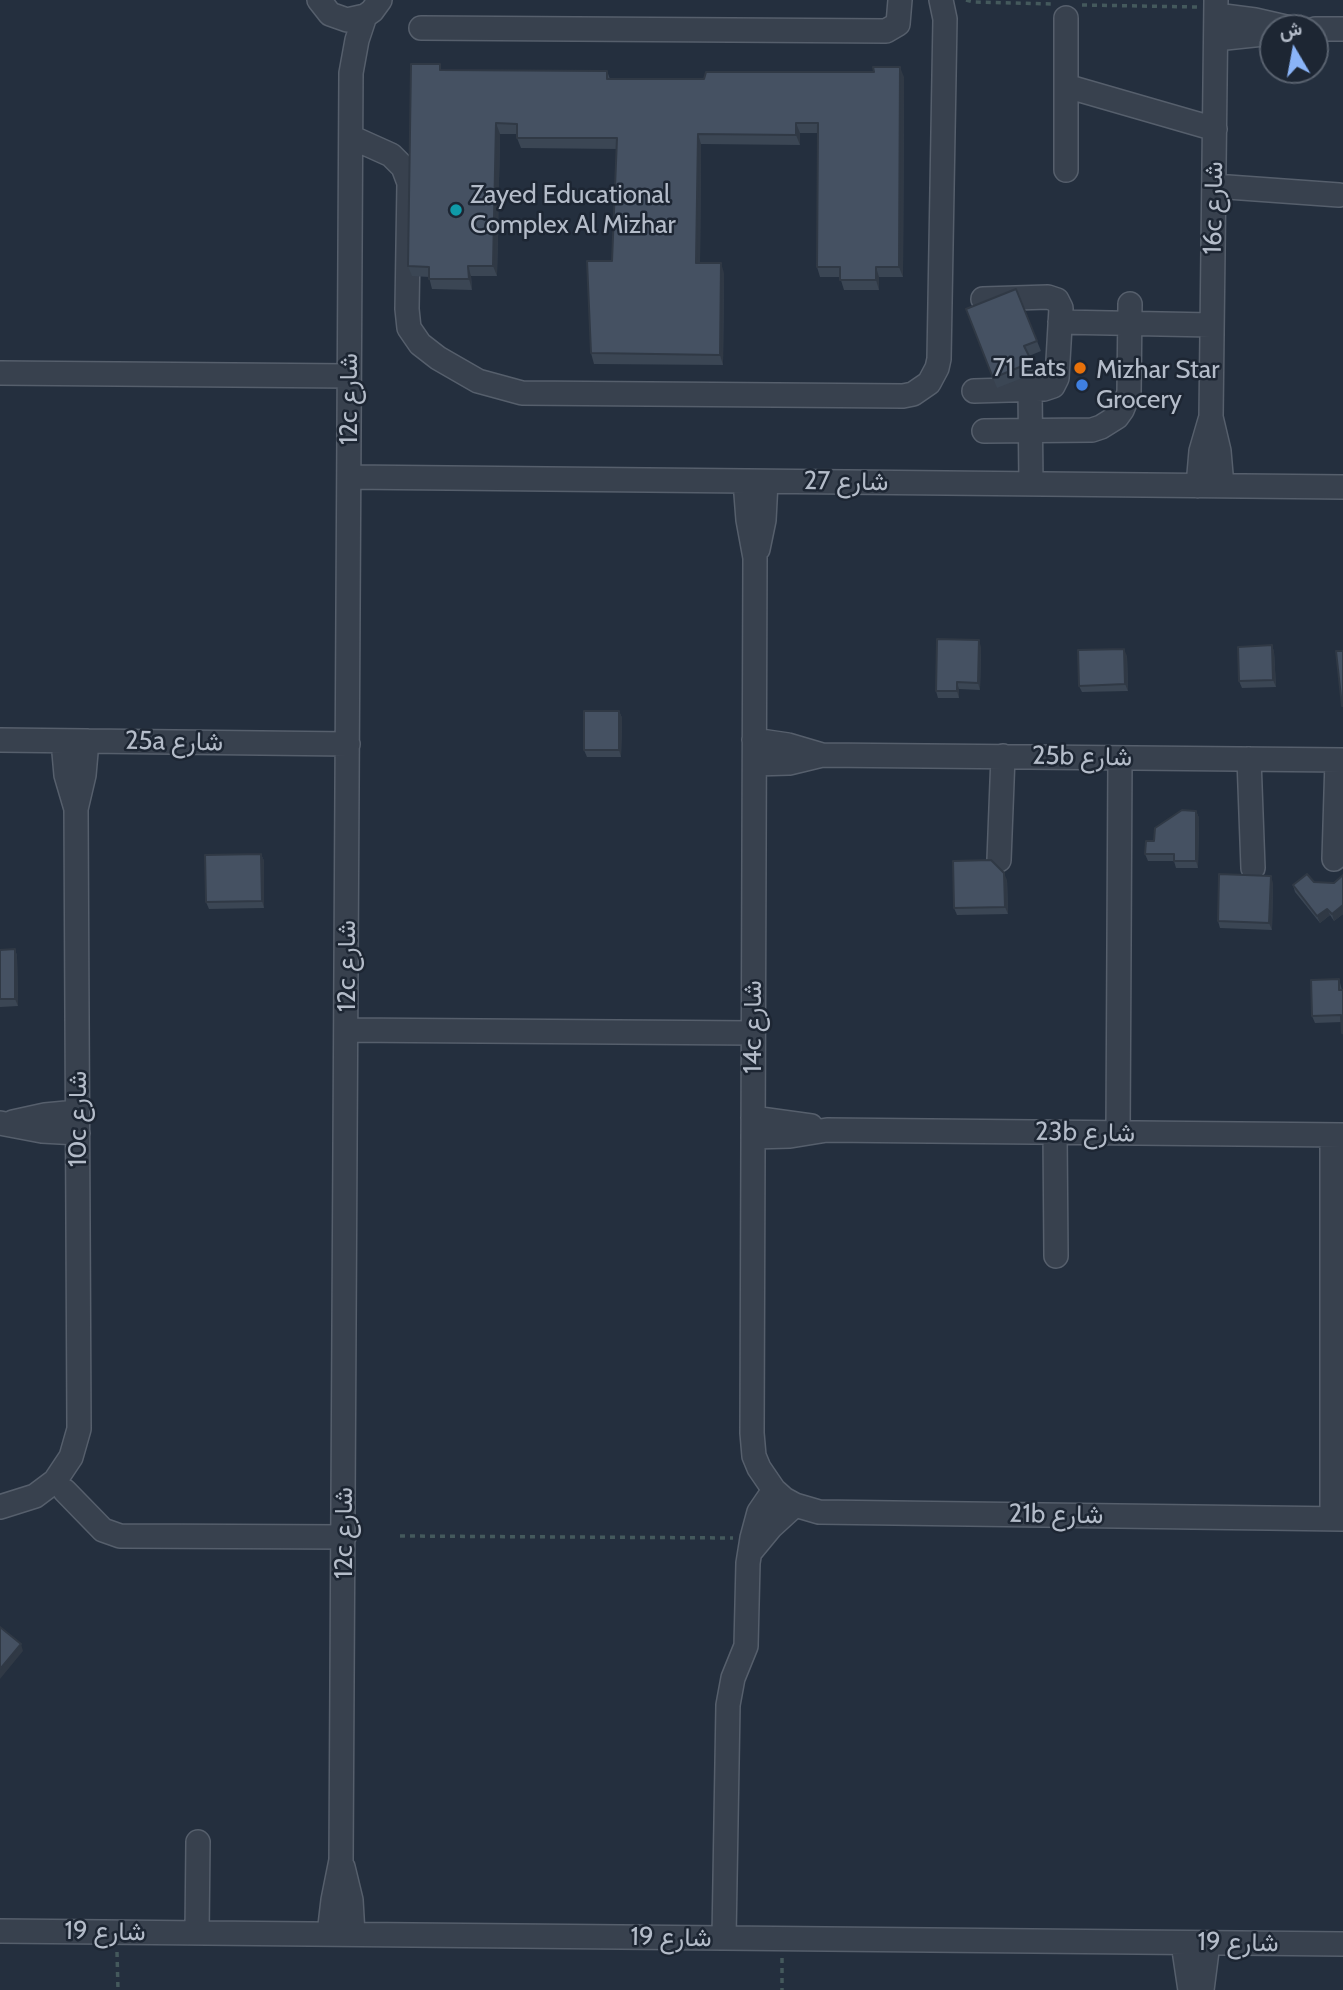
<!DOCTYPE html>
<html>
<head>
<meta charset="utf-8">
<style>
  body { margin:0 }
  #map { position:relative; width:1343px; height:1990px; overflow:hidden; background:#242f3e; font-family:Cabin,Vazirmatn,sans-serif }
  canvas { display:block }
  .north { position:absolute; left:1259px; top:14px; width:70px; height:70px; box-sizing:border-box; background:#1d2633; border:2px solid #59626f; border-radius:50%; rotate:350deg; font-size:19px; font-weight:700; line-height:28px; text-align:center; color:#b4bcc9 }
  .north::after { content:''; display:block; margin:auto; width:24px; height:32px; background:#8ab4f8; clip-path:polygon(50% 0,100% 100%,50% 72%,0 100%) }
</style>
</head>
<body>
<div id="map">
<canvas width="1343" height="1990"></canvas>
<div class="north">ش</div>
</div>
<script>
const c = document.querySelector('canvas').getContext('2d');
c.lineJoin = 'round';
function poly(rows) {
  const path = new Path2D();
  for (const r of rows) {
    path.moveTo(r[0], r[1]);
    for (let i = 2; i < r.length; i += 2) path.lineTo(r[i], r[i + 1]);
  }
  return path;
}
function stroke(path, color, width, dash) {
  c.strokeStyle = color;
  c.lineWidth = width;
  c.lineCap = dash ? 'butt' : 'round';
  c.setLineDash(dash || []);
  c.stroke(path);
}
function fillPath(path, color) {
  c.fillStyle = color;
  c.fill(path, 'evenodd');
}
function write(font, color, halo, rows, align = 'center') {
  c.font = font + ' Cabin,Vazirmatn,sans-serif';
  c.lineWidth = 5;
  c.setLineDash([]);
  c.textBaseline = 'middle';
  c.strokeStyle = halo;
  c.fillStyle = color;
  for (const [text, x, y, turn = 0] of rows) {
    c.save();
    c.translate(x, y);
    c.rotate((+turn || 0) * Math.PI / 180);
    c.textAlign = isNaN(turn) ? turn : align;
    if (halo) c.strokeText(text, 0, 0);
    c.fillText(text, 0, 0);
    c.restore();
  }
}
const minor = poly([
  [319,0,330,14,347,20,365,16,372,11,380,0],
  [1216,0,1211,417,1219,451,1222,486],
  [1216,15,1255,20,1290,28],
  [421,28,886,31,898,24,900,0],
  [1315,29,1343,29],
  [1216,39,1273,33],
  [1066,86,1215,129],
  [351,137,391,155,403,167,409,183,407,309,409,328,420,344,438,358,478,381,522,393,903,396,913,394,929,383,937,368,939,359,945,19,941,0],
  [1066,170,1066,18],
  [1214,186,1339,195],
  [1060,322,1212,325],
  [0,373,349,376],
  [1030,390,1031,484],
  [974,391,1044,389,1053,386,1057,378,1061,308,1057,300,1048,297,983,299],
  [984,431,1092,430,1101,427,1117,417,1122,410,1129,393,1130,304],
  [349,477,1343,487],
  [745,481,748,520,755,558,752,1433,754,1456,759,1468,774,1490,784,1499,795,1505,819,1512,1343,1519],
  [1198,486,1201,451,1210,420],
  [758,549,764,520,766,482],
  [0,740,348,744],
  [754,740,788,745,822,755,1343,760],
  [63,741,66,775,76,809],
  [1249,759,1253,868],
  [755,764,789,763,822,755],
  [1334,859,1337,760],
  [999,860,1003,756],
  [346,1030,753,1033],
  [753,1118,811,1126],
  [13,1122,45,1115,77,1112],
  [0,1123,42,1131,78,1133],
  [1055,1132,1056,1256],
  [1118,1133,1120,758],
  [1332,1135,1332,1519],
  [753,1137,790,1136,827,1130,1343,1135],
  [65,1491,103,1530,120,1536,344,1537],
  [0,1507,35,1496,55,1481,71,1457,79,1429,76,809,84,775,87,741],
  [752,1550,771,1527,795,1505],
  [343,1867,351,1900,353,1934],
  [0,1931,1343,1944],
  [197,1933,198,1842],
  [329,1934,333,1900,341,1860,351,73,357,40,365,16],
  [724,1938,728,1705,733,1678,746,1646,748,1563,752,1538,759,1512,774,1490],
  [1183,1943,1190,1990],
  [1202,1990,1208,1943]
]);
stroke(minor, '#565f6c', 26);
stroke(poly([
  [966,0,974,2,1053,4],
  [1082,5,1197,7],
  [400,1536,733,1538],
  [117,1952,118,1990],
  [782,1958,782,1990]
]), '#44595c', 3.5, [5, 5]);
stroke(minor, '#38414e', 23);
fillPath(poly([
  [442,70,607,71,610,79,704,79,904,77,903,277,879,277,879,290,844,290,840,277,820,277,817,267,818,133,800,133,800,145,701,144,700,263,724,273,723,365,594,364,591,353,612,261,617,149,521,148,517,138,517,134,500,134,497,276,471,276,472,290,432,289,429,277,412,276,408,266],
  [1016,289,1041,351,1029,356,1035,373,997,388,966,309],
  [1272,645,1274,652,1276,687,1242,688,1239,681],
  [981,647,980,690,959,689,959,698,938,698,936,691],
  [1127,656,1128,691,1082,692,1079,686],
  [619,711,622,718,621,757,587,757,584,750],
  [1196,811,1199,818,1198,868,1176,868,1174,861,1148,861,1145,854,1154,841],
  [261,854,264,861,264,908,209,909,206,902],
  [1343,875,1343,914,1334,921,1330,915,1320,923,1295,892,1293,885,1314,882,1334,883],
  [1007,880,1008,914,957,915,954,908],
  [1273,883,1272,930,1220,928,1218,921],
  [15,949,17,956,18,1006,0,1007,0,950],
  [1339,979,1342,990,1343,990,1343,1036,1342,1022,1315,1023,1312,1016]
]), '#3b4654');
fillPath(poly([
  [900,67,904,77,903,277,899,267],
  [496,123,500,134,497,276,493,266],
  [796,123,800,133,800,145,796,135],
  [698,134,701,144,700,273,696,263],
  [721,263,724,273,723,365,720,355],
  [468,266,471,276,472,290,469,279],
  [876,267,879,277,879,290,876,280],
  [979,640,981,647,980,690,978,683],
  [1272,645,1274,652,1276,687,1273,680],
  [1124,649,1127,656,1128,691,1125,684],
  [957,682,959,689,959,698,957,691],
  [619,711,622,718,621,757,619,750],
  [1196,811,1199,818,1198,868,1196,861],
  [261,854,264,861,264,908,262,901],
  [1004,873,1007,880,1008,914,1005,907],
  [1271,876,1273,883,1272,930,1269,923],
  [1343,905,1343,914,1334,921,1332,914],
  [1327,909,1330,915,1320,923,1317,916],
  [15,949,17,956,18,1006,15,999],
  [21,1644,23,1651,0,1679,0,1669]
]), '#303945');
const building = poly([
  [411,64,440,64,440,70,607,71,607,79,704,79,706,72,874,72,873,67,900,67,899,267,876,267,876,280,840,280,840,267,817,267,818,123,796,123,796,135,698,134,696,263,721,263,720,355,591,353,587,261,612,261,617,138,517,138,517,124,496,123,493,266,468,266,469,279,429,279,429,267,408,266,411,64],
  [1016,289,1037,341,1024,346,1032,362,993,378,966,309,1016,289],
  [937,639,979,640,978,683,957,682,957,691,936,691,937,639],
  [1272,645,1273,680,1239,681,1238,647,1272,645],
  [1124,649,1125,684,1079,686,1078,650,1124,649],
  [1336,651,1343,651,1343,706,1342,706,1336,651],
  [584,711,619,711,619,750,584,750,584,711],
  [1182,810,1196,811,1196,861,1174,861,1174,854,1145,854,1146,841,1154,841,1155,828,1182,810],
  [261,854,262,901,206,902,205,855,261,854],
  [991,860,1004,873,1005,907,954,908,953,861,991,860],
  [1219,874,1271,876,1269,923,1218,921,1219,874],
  [1307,874,1314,882,1334,883,1343,875,1343,905,1332,914,1327,909,1317,916,1293,885,1307,874],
  [15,949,15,999,0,999,0,950,15,949],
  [1339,979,1339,990,1343,990,1343,1033,1342,1033,1341,1015,1312,1016,1311,980,1339,979],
  [0,1627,21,1644,0,1669,0,1627]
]);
fillPath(building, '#455162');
stroke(building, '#303945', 2);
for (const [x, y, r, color] of [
  [456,210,7,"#0f9aa8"],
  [1080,368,7,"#e8710a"],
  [1082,385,7,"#3f7fe0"]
]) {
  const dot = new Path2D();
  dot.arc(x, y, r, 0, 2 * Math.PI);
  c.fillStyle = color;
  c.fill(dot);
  stroke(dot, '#1d2633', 2.5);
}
write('26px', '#b4bcc9', '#1d2633', [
  ["Zayed Educational",470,195],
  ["Complex Al Mizhar",470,225],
  ["71 Eats",1066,368,"right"],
  ["Mizhar Star",1096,370],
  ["Grocery",1096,400]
], 'left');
write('26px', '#b4bcc9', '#1d2633', [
  ["16c شارع",1214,208,-89],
  ["12c شارع",349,399,-90],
  ["شارع 27",846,482,1],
  ["25a شارع",174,742,1],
  ["25b شارع",1082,757,1],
  ["12c شارع",347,966,-90],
  ["14c شارع",753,1027,-90],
  ["10c شارع",78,1119,-90],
  ["23b شارع",1085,1133,1],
  ["21b شارع",1056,1515,1],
  ["12c شارع",344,1533,-90],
  ["شارع 19",105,1932,1],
  ["شارع 19",671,1938,1],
  ["شارع 19",1238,1943,1]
]);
</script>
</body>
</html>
